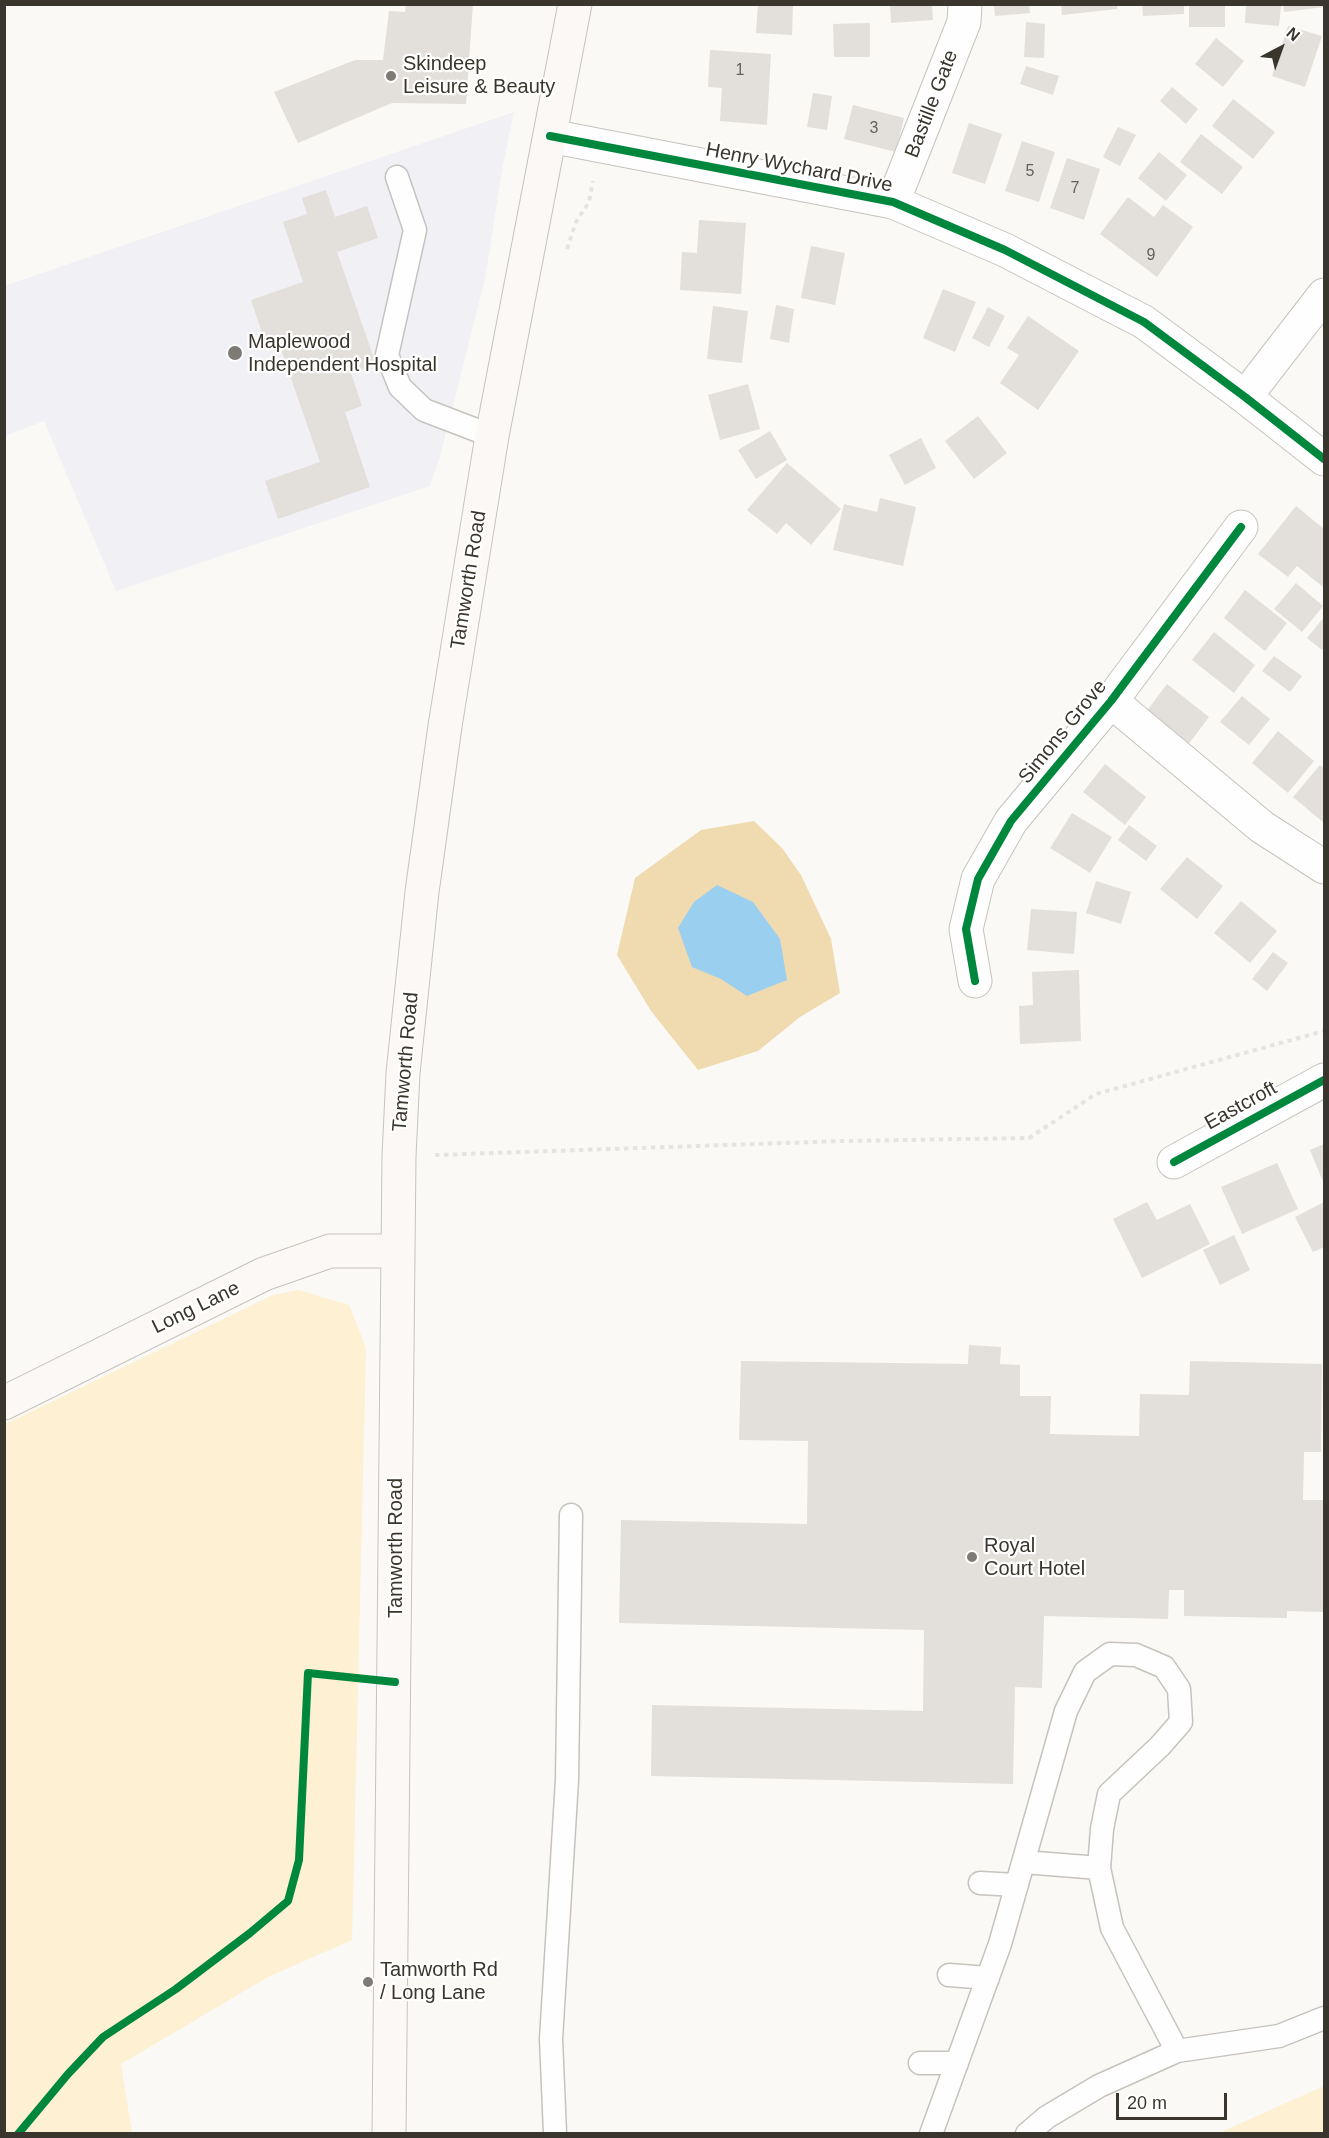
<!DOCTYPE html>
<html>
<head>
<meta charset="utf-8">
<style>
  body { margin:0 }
  #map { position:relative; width:1329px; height:2138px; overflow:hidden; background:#fbf9f5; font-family:Arial,sans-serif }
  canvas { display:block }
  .frame { position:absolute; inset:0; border:6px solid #3a362e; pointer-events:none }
  .north { position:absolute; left:1251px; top:18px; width:60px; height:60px; -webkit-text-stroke:4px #fff; paint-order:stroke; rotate:41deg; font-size:16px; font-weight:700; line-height:24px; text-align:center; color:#3a362e }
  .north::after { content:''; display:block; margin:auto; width:21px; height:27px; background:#3a362e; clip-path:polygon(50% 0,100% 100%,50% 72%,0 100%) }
  .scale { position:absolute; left:1116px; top:2093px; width:111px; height:27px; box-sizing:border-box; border:3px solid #3a362e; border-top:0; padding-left:8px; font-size:18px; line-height:21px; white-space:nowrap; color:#3a362e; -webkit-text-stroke:4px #fff; paint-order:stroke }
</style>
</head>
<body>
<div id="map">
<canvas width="1329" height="2138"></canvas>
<div class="frame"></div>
<div class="north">N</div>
<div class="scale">20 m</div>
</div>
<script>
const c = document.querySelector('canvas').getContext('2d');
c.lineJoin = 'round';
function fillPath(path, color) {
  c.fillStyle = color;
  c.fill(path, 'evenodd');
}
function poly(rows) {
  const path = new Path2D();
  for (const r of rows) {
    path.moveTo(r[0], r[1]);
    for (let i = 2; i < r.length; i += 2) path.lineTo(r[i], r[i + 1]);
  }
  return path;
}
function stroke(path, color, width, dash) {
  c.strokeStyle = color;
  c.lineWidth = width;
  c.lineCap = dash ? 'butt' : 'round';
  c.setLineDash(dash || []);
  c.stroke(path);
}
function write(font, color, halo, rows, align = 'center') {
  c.font = font + ' Arial,sans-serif';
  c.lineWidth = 4.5;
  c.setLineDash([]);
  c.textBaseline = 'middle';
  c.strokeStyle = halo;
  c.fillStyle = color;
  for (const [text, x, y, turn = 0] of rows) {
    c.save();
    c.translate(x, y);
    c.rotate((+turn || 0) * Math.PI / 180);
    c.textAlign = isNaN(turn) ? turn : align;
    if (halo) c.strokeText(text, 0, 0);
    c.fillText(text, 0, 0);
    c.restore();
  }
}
fillPath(poly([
  [514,112,503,164,485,279,440,457,430,486,116,591,44,421,5,436,4,286]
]), '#f1f0f5');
fillPath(poly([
  [299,1290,349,1305,366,1348,352,1940,268,1977,121,2064,132,2133,5,2133,5,1424,273,1295],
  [1324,2086,1324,2133,1219,2133]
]), '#fdf0d3');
fillPath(poly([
  [754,821,782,848,801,875,831,939,840,993,800,1017,758,1051,698,1070,651,1011,617,955,635,878,701,830]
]), '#efdbaf');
fillPath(poly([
  [717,885,753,902,780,939,787,980,747,996,721,979,692,967,678,928,694,902]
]), '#9acff0');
fillPath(poly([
  [406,4,473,4,466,104,392,103,298,143,274,92,355,60,383,60,389,11,405,12],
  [758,4,793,4,792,35,756,33],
  [890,4,932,4,933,20,891,23],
  [994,4,1029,4,1030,13,995,16],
  [1061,4,1117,4,1117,9,1062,15],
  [1142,4,1184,4,1184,14,1143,16],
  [1189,4,1225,4,1225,27,1189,27],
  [1246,4,1281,6,1279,26,1245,23],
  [1283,4,1324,4,1324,7,1284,12],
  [1026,22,1045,24,1044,58,1024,57],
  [870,23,870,57,834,57,833,24],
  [1288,26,1322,36,1305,87,1272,76],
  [1216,38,1244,61,1223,87,1195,64],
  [710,50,771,54,767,125,720,121,722,88,708,87],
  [1026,66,1059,76,1053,95,1020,84],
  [1172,87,1198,109,1186,124,1160,101],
  [813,93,832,96,827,130,807,127],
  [1233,99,1275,132,1253,159,1212,126],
  [853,105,904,118,896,152,844,139],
  [969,123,1002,134,985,184,952,173],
  [1118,127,1136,135,1120,166,1103,157],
  [1201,134,1243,167,1222,194,1180,162],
  [1022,141,1055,152,1039,202,1005,191],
  [1159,152,1187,175,1166,201,1138,178],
  [1067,158,1100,169,1084,220,1050,208],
  [326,190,335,217,367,206,378,238,337,252,376,364,351,373,362,406,345,412,370,487,278,519,265,481,320,462,276,335,264,339,251,300,303,282,283,222,307,214,302,198],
  [1128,197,1154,217,1163,205,1193,227,1157,277,1100,234],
  [699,220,746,223,741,294,680,290,682,252,697,253],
  [811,246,845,253,835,305,801,298],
  [943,289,976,302,955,352,923,338],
  [776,305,794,309,789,343,770,339],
  [713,306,748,311,742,363,707,359],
  [988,307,1005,316,989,347,972,338],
  [1028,316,1079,351,1038,410,1000,383,1019,355,1007,348],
  [748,384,760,429,720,440,708,395],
  [978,416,1007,453,974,479,945,441],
  [770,431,787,460,756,479,738,450],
  [921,438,936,468,905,485,889,455],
  [787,463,841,509,811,545,786,523,777,534,747,510],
  [880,498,916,507,903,566,833,550,844,504,877,512],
  [1296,506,1324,529,1323,587,1297,566,1288,577,1258,554],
  [1296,583,1323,606,1302,632,1274,609],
  [1245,590,1287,623,1265,651,1224,618],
  [1324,617,1324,647,1322,650,1307,638],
  [1214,632,1255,665,1234,693,1192,660],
  [1274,656,1302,676,1290,692,1262,671],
  [1167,684,1209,717,1188,745,1146,712],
  [1242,696,1270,719,1249,745,1220,722],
  [1278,731,1314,761,1288,793,1252,763],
  [1105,764,1146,797,1125,825,1083,792],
  [1320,765,1324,768,1324,823,1293,797],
  [1072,813,1112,837,1090,873,1050,848],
  [1129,825,1157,846,1146,861,1118,840],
  [1187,857,1223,886,1197,919,1160,889],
  [1096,881,1131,892,1121,924,1086,913],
  [1241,901,1277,931,1250,963,1214,933],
  [1031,909,1077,912,1074,954,1027,950],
  [1273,952,1288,963,1267,991,1252,979],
  [1079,970,1081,1041,1020,1044,1019,1006,1033,1005,1032,972],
  [1324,1144,1324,1184,1310,1150],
  [1277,1163,1298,1209,1242,1234,1221,1187],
  [1147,1202,1157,1220,1190,1204,1210,1244,1142,1278,1113,1219],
  [1324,1202,1324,1247,1313,1252,1295,1217],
  [1234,1235,1250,1270,1220,1285,1203,1250],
  [969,1345,1001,1347,1000,1364,1020,1365,1020,1396,1051,1396,1050,1434,1139,1436,1140,1394,1189,1395,1190,1361,1322,1364,1321,1452,1304,1452,1303,1500,1324,1500,1324,1612,1287,1611,1287,1618,1184,1616,1184,1590,1169,1590,1168,1619,1044,1616,1042,1688,1015,1687,1013,1784,651,1776,652,1705,923,1711,924,1630,619,1623,621,1520,807,1524,808,1441,739,1440,741,1361,968,1364]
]), '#e3dfdb');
const service = poly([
  [397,177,415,230,387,355,400,387,424,410,492,436],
  [1024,1862,1099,1868],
  [980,1883,1017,1885],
  [949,1975,988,1978],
  [920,2063,957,2063],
  [555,2133,551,2039,567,1780,571,1515],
  [931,2134,1000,1944,1066,1711,1085,1672,1110,1654,1136,1655,1164,1667,1179,1689,1181,1722,1160,1746,1109,1794,1102,1829,1099,1868,1112,1928,1177,2051],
  [1027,2134,1047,2117,1099,2086,1177,2051,1279,2036,1324,2018]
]);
const minor = poly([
  [550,136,893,202,1005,250,1144,322,1245,397,1324,459],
  [893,202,964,22,965,4],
  [1245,397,1324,295],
  [1111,701,1262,827,1324,867],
  [975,981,966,929,978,879,1011,821,1111,701,1241,527],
  [1174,1162,1324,1080]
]);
const secondary = poly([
  [4,1403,264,1274,330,1251,398,1251],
  [389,2134,399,1156,403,1073,422,892,445,726,492,436,575,4]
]);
stroke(service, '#c6c3be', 25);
stroke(minor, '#c6c3be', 35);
stroke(secondary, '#c6c3be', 35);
stroke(poly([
  [567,249,576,222,589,202,593,181],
  [435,1155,843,1141,1029,1138,1096,1094,1324,1031]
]), '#e4e4e2', 4, [4.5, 4.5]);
stroke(service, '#fefefe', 22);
stroke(minor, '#fefefe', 33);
stroke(secondary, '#fbf8f6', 33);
stroke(poly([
  [550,136,893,202,1005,250,1144,322,1245,397,1324,459],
  [975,981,966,929,978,879,1011,821,1111,701,1241,527],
  [1174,1162,1324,1080],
  [18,2134,68,2074,103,2037,176,1989,250,1933,288,1901,299,1860,308,1673,395,1682]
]), '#00873e', 8);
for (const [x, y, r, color] of [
  [391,76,6,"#7e7a74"],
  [235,353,8,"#7e7a74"],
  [972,1557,6,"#7e7a74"],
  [368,1982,6,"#7e7a74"]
]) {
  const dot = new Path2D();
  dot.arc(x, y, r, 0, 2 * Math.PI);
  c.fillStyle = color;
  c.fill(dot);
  stroke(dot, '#fff', 2);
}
write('16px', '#66625b', null, [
  ["1",740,71],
  ["3",874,129],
  ["5",1030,172],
  ["7",1075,189],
  ["9",1151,256]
]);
write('20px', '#3a362e', '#fff', [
  ["Skindeep",403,64],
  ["Leisure & Beauty",403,87],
  ["Maplewood",248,342],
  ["Independent Hospital",248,365],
  ["Royal",984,1546],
  ["Court Hotel",984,1569],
  ["Tamworth Rd",380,1970],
  ["/ Long Lane",380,1993]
], 'left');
write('20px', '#3a362e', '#fff', [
  ["Bastille Gate",932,104,-69],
  ["Henry Wychard Drive",799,168,11],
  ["Tamworth Road",469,580,-81],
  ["Simons Grove",1063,732,-51],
  ["Tamworth Road",406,1062,-85],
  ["Eastcroft",1241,1106,-29],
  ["Long Lane",196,1308,-26],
  ["Tamworth Road",396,1548,-90]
]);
</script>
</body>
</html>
